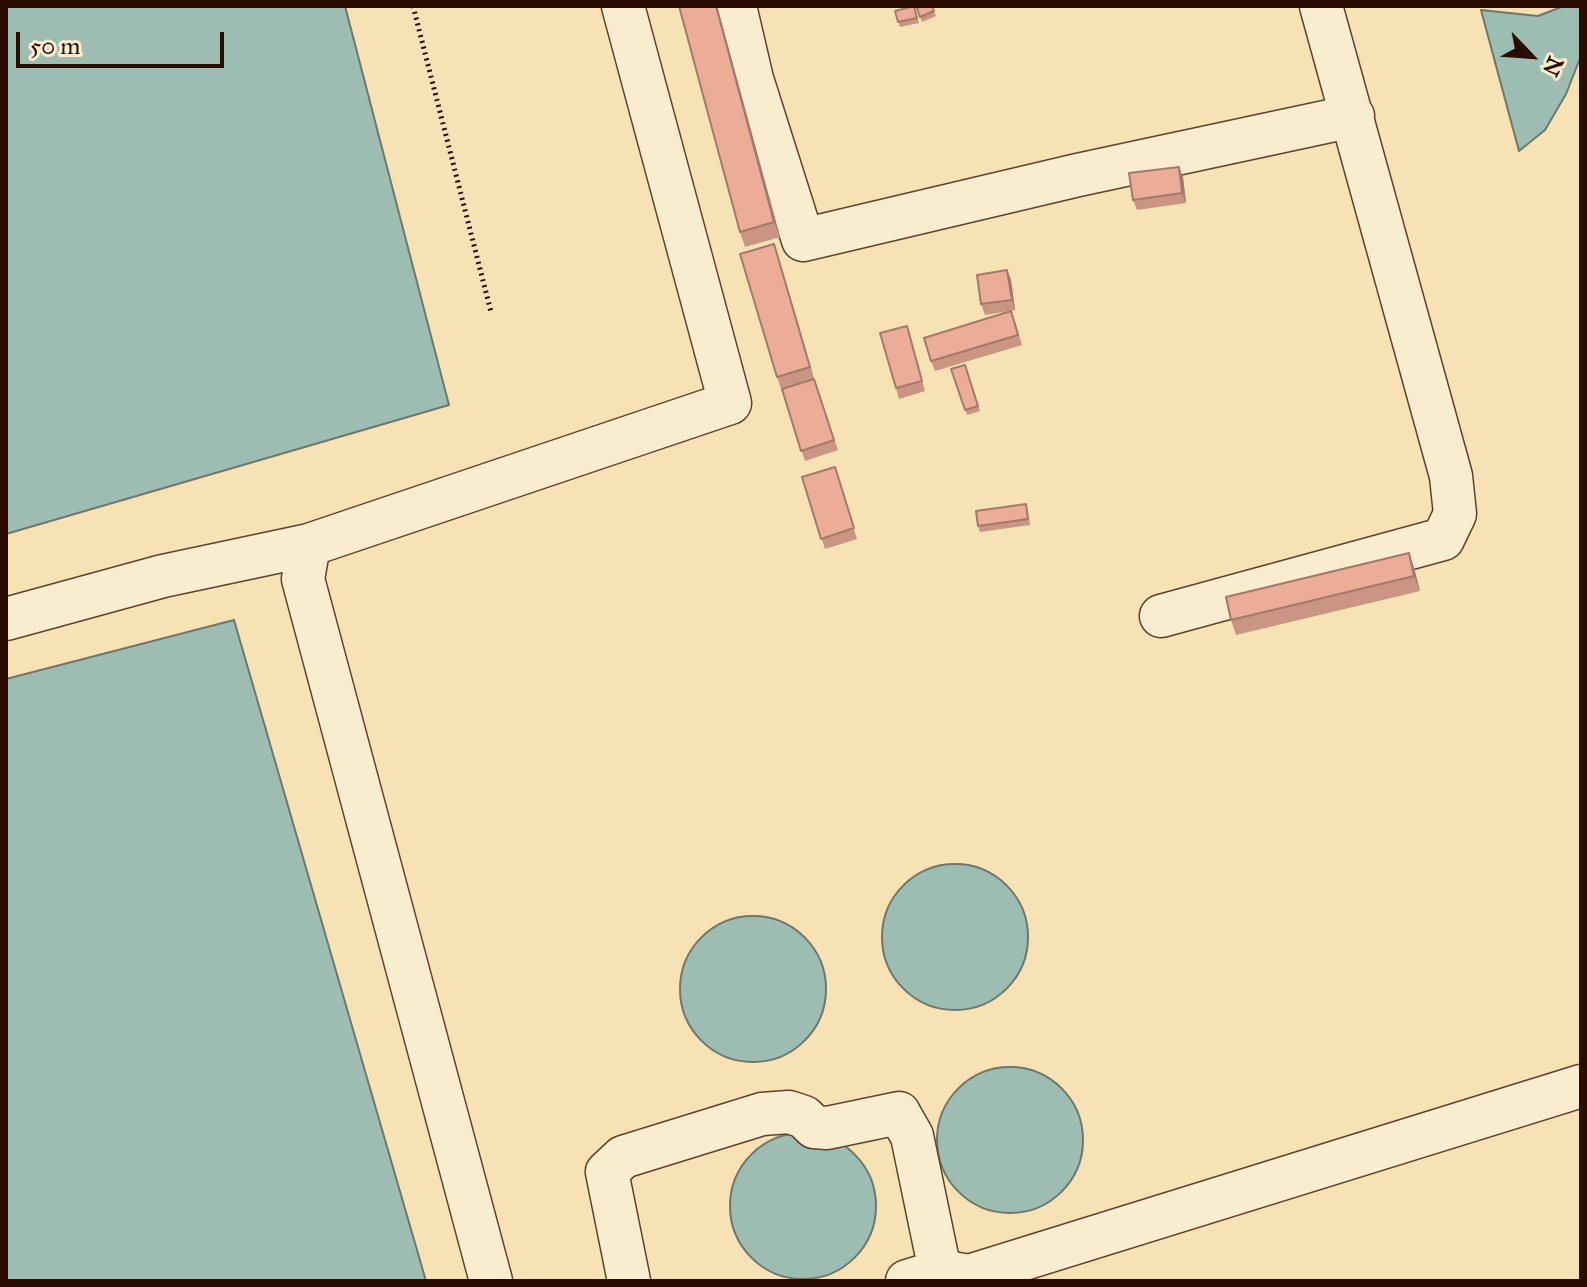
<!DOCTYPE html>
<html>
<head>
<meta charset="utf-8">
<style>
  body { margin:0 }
  #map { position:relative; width:1587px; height:1287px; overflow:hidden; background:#f6e2b5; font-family:"IM FELL Great Primer",serif }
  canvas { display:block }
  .frame { position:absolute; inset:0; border:8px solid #2a0d00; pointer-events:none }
  .north { position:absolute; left:1491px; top:16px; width:80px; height:80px; -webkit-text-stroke:6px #f9eccf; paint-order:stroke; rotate:115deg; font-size:22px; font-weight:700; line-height:32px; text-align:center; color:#2a0d00 }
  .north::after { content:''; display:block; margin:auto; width:28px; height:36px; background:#2a0d00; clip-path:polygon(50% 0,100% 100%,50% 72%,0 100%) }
  .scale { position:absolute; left:16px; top:32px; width:208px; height:36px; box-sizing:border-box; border:4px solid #2a0d00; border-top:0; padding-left:10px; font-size:24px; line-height:28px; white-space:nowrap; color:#2a0d00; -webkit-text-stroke:6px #f9eccf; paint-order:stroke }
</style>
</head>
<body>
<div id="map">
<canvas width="1587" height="1287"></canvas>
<div class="frame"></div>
<div class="north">N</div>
<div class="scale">50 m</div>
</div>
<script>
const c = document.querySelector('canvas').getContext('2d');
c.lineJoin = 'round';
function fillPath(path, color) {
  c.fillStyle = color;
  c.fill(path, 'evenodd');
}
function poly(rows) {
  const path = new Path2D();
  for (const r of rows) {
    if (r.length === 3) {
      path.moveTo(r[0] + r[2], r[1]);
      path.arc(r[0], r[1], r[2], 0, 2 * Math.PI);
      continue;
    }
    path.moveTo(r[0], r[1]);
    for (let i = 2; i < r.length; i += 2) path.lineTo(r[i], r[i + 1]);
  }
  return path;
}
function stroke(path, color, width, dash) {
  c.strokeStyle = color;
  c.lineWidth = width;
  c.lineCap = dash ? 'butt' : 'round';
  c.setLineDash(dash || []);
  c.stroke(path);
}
const water = poly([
  [6,6,345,6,449,405,6,534,6,6],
  [1564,6,1581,6,1581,56,1566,94,1545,130,1519,151,1481,10,1538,16,1564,6],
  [234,620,426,1281,6,1281,6,679,234,620],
  [955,937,73],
  [753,989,73],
  [1010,1140,73],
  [803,1206,73]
]);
fillPath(water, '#9dbdb3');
stroke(water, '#6f776b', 2);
const minor = poly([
  [735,6,752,79,803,240,1078,175,1353,116],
  [309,545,303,579,491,1281],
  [1161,616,1443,539,1455,514,1451,476,1321,6],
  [6,619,163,576,309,545,730,403,623,6],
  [629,1281,607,1172,623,1157,762,1114,789,1112,804,1117,814,1127,827,1128,899,1113,912,1136,940,1271],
  [907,1281,940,1271,969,1276,1581,1086]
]);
stroke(minor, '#5d422d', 45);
stroke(poly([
  [413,6,491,312]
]), '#2a0d00', 5, [2, 4]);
stroke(minor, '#f9eccf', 42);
fillPath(poly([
  [679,6,717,6,780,237,745,247,740,232],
  [914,6,919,23,900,27,895,11],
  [932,6,936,16,922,22,917,8],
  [1183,177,1186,203,1137,210,1133,200],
  [774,244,814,379,838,450,805,461,777,377],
  [1007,270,1011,280,1015,310,985,315,981,304],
  [1015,321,1022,345,935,371,931,361],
  [907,326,925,391,899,399,896,388],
  [965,365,980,411,967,415,951,369],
  [802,477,838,477,857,539,825,549],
  [1026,504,1030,525,980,532,978,526],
  [1409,553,1414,568,1420,591,1236,635,1231,620]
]), '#ca9583');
fillPath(poly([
  [716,6,717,6,780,237,774,222],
  [1179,167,1183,177,1186,203,1182,193],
  [774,244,779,259,815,382,810,367],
  [1007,270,1011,280,1015,310,1012,300],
  [1409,553,1414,568,1420,591,1414,576]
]), '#a4796a');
const building = poly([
  [679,6,716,6,774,222,740,232,679,6],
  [914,6,917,18,898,22,895,11,914,6],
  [922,6,932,6,934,11,920,17,917,8,922,6],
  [1179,167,1182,193,1133,200,1129,173,1179,167],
  [774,244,810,367,777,377,740,254,774,244],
  [1007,270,1012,300,981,304,977,275,1007,270],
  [1011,311,1018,335,931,361,924,338,1011,311],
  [907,326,922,381,896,388,880,333,907,326],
  [965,365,978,406,965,410,951,369,965,365],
  [814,379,834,440,801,451,782,389,814,379],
  [835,467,854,528,821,539,802,477,835,467],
  [1026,504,1028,519,978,526,976,511,1026,504],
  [1409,553,1414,576,1231,620,1226,597,1409,553]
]);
fillPath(building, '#ebad98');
stroke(building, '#a4796a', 2);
</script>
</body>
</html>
